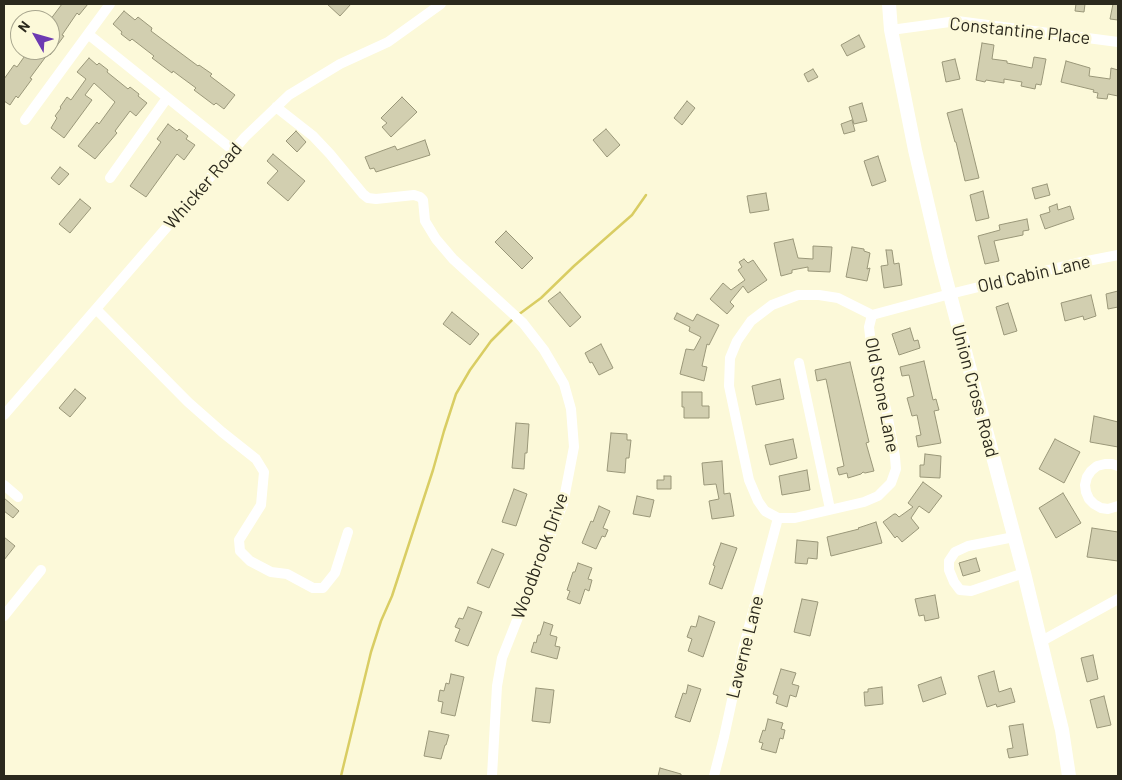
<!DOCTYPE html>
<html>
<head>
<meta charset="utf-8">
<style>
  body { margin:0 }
  #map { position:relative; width:1122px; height:780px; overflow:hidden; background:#fcf9d9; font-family:Barlow,sans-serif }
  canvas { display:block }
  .frame { position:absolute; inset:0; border:5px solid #2b291d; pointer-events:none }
  .north { position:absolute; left:10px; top:10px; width:50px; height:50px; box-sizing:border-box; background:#fcf9d9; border:1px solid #a8a68e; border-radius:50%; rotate:308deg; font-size:14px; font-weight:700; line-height:20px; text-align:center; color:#2b291d }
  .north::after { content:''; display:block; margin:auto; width:18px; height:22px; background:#6d3ab2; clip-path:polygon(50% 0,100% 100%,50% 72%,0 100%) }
</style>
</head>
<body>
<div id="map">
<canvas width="1122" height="780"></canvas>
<div class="frame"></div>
<div class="north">N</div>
</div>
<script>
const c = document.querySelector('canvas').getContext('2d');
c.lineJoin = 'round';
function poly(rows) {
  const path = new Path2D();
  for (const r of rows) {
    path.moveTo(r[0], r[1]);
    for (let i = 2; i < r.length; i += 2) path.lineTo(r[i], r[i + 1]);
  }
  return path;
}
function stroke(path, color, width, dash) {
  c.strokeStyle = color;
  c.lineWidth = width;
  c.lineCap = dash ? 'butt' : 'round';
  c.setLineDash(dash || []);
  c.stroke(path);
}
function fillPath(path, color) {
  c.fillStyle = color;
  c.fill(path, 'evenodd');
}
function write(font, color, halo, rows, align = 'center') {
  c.font = font + ' Barlow,sans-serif';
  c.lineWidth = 5;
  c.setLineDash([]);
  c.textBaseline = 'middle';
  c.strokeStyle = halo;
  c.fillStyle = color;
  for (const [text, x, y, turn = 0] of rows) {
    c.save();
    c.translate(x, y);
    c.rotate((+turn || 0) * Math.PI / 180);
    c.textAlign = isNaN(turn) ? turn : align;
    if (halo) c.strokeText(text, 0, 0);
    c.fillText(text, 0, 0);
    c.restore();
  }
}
stroke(poly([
  [518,315,541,298,574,266,632,215,646,195],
  [341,776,371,652,381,621,392,596,433,470,444,431,456,394,470,370,491,341,514,318]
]), '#d9cd63', 2.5);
const building = poly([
  [62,4,88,4,79,15,77,13,62,35,64,36,50,55,50,51,30,78,32,79,18,98,16,96,10,105,4,101,4,79,14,65,17,67,29,50,50,50,50,20,62,4],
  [327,4,351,4,340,16,327,4],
  [1076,4,1085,4,1084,12,1075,11,1076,4],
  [1113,4,1118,4,1118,20,1110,19,1113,4],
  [124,11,135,20,138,17,152,28,151,31,198,66,199,65,212,74,210,76,235,95,224,109,216,103,214,105,194,90,196,88,181,77,173,71,172,73,152,58,154,56,132,39,130,41,121,34,122,32,113,24,124,11],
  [859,35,865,47,847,56,841,45,859,35],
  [982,43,994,45,992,59,1007,61,1007,63,1032,68,1034,57,1046,59,1041,85,1036,84,1035,89,1021,86,1022,82,1004,79,1004,83,986,80,985,82,976,80,982,43],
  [89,58,97,65,99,63,108,70,107,72,128,89,130,87,139,94,138,96,147,103,136,116,130,111,115,131,117,133,95,159,78,146,97,122,99,124,115,102,94,83,85,95,92,100,64,138,51,128,57,118,55,116,61,108,60,107,67,97,71,100,86,79,77,72,89,58],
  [955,59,960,79,946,82,942,62,955,59],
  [1066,61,1090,68,1089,76,1110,79,1111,68,1118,70,1118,96,1108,94,1107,99,1097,98,1098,93,1093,92,1094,90,1061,82,1066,61],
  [813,69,818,77,808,82,804,74,813,69],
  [402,97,417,112,391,137,382,127,387,123,381,118,402,97],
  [687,101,695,108,682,125,674,118,687,101],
  [862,103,867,121,854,124,849,107,862,103],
  [962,109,979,178,965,181,956,142,955,142,947,113,962,109],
  [852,120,855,131,844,134,841,124,852,120],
  [168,124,177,131,179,129,188,136,186,139,195,145,184,160,177,154,146,197,130,186,161,142,157,139,168,124],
  [606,129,620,145,607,157,593,140,606,129],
  [296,131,306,142,297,152,286,141,296,131],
  [425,140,430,155,376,172,374,168,370,169,365,157,395,146,397,150,425,140],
  [273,154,305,181,288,201,267,183,278,171,267,161,273,154],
  [878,156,886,181,872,186,864,161,878,156],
  [60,167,69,174,59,185,51,178,60,167],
  [1047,184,1050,195,1035,199,1032,188,1047,184],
  [983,191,989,218,976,221,970,195,983,191],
  [766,193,769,210,750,213,747,196,766,193],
  [80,199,91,208,70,233,59,224,80,199],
  [1057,204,1058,210,1070,206,1074,219,1045,229,1040,215,1050,212,1049,207,1057,204],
  [1027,219,1029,230,1023,231,1023,235,994,241,999,261,985,264,978,236,1000,230,999,225,1027,219],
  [506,231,533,258,522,269,495,242,506,231],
  [793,239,798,258,813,259,813,246,832,247,830,272,808,271,808,267,792,270,792,273,781,276,774,243,793,239],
  [852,247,864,249,864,251,870,253,867,269,870,268,867,281,846,277,852,247],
  [886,250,892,250,894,264,899,263,902,285,884,288,881,266,888,265,886,250],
  [744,259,748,263,753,260,767,280,748,293,743,286,730,302,734,306,727,314,710,299,723,283,731,290,745,280,738,270,742,267,739,262,744,259],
  [1118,291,1118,307,1108,309,1106,294,1118,291],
  [560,292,581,317,570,327,548,301,560,292],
  [1091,295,1096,316,1084,320,1083,316,1065,321,1061,303,1091,295],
  [1008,303,1017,331,1004,335,996,307,1008,303],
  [452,312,479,334,470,345,443,324,452,312],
  [677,313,693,321,697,314,719,325,709,345,707,344,702,366,707,367,704,381,680,374,686,349,694,350,701,337,689,331,690,327,674,319,677,313],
  [910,328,914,341,918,340,920,348,899,355,892,334,910,328],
  [601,344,613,368,599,375,592,362,590,363,585,353,601,344],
  [924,361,933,400,936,399,939,410,934,411,941,443,918,447,916,436,921,435,917,415,912,416,907,398,914,396,909,375,902,376,900,367,924,361],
  [850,362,869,442,866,443,874,471,865,473,863,472,861,474,848,478,847,473,839,475,837,468,844,466,826,379,817,381,815,370,850,362],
  [780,379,784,399,756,405,752,386,780,379],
  [75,389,86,398,70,417,59,408,75,389],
  [682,392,702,392,702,406,709,406,709,418,684,418,684,407,682,407,682,392],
  [1094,416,1118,422,1118,447,1090,442,1094,416],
  [516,423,529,424,527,453,525,453,524,469,512,468,516,423],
  [611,433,627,434,627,440,631,440,629,458,626,458,625,473,607,471,611,433],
  [793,439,797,458,770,465,765,445,793,439],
  [1055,439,1080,452,1064,483,1039,469,1055,439],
  [925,454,941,456,940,478,920,477,920,465,924,465,925,454],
  [722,461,724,494,730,493,734,516,712,519,709,501,719,499,716,484,704,485,702,463,722,461],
  [807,470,810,490,782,495,779,476,807,470],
  [664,476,671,476,671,489,657,489,657,480,664,480,664,476],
  [923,482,942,496,929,513,919,506,911,518,919,528,902,542,897,536,895,538,883,522,894,514,896,514,899,517,913,507,908,503,923,482],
  [514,489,527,494,516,526,502,522,514,489],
  [1063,493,1081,523,1056,538,1039,508,1063,493],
  [637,496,654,500,650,517,633,514,637,496],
  [4,498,19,511,13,518,4,511,4,498],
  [599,506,610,511,603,528,608,530,605,537,602,536,596,549,582,543,591,521,593,522,599,506],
  [876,522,882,543,831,556,827,537,859,529,858,528,876,522],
  [1092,528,1118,532,1118,561,1087,557,1092,528],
  [4,537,15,546,4,560,4,537],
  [797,540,818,542,817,559,808,558,807,564,795,563,797,540],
  [721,543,737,548,722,589,709,584,715,566,713,565,721,543],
  [492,549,504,554,489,588,477,583,492,549],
  [976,558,980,571,963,576,959,563,976,558],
  [578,563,592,568,588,579,592,580,589,591,585,589,580,604,567,599,570,591,567,590,573,572,575,572,578,563],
  [935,595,939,618,925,621,924,615,919,616,915,599,935,595],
  [802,599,818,602,810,636,794,632,802,599],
  [468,607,482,612,468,646,455,641,460,629,455,627,459,618,463,619,468,607],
  [699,616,715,622,703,657,688,651,692,639,687,637,691,626,696,627,699,616],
  [544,622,553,625,550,635,557,637,555,646,560,647,557,659,531,652,534,642,536,643,538,635,540,635,544,622],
  [1093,655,1098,679,1087,682,1081,658,1093,655],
  [781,669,796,673,792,684,799,686,796,697,790,695,787,707,776,703,778,696,773,694,781,669],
  [994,671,999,692,1011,688,1015,702,997,707,996,704,987,707,978,676,994,671],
  [451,674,464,677,455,716,441,713,443,702,438,701,440,690,444,691,446,683,449,684,451,674],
  [941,677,946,694,923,702,918,685,941,677],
  [688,685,701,689,690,722,675,717,683,693,686,694,688,685],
  [882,687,883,704,865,706,864,692,868,692,868,689,882,687],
  [536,688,554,690,550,723,532,721,536,688],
  [1104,696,1111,725,1097,728,1090,700,1104,696],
  [768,719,783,723,781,729,785,730,783,739,780,738,776,753,761,749,763,743,759,742,763,730,765,731,768,719],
  [1023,724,1028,755,1009,758,1007,749,1013,748,1009,726,1023,724],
  [429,731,449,735,446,745,445,745,441,759,424,756,429,731],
  [660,768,681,774,681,776,658,776,660,768]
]);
fillPath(building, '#d2cfb0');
stroke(building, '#9a9779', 1);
stroke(poly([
  [891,30,957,21,1118,42],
  [88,34,234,151],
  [276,107,313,136,330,154,363,194,368,198,376,199,414,195,420,197,423,200,425,221,436,239,453,259,523,323,544,350,564,384,571,409,574,447,563,504,502,658,497,686,492,776],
  [25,120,110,4],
  [110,178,167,98],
  [96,309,188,402,222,432,256,459,264,472,261,505,239,540,240,551,250,561,271,572,287,574,313,588,323,588,335,573,348,532],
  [872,315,869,327,872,353,887,413,895,457,896,469,891,483,878,496,864,502,795,518,778,518,765,511,758,501,749,480,729,386,730,358,737,341,751,321,772,305,798,295,819,295,838,298,872,315,950,294,1077,263,1118,255],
  [799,363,830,509],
  [4,415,245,137,289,95,340,64,388,42,441,4],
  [1118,466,1112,464,1105,464,1097,466,1091,471,1087,477,1085,485,1086,492,1089,499,1094,504,1101,508,1108,509,1118,506],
  [4,485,18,497],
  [1014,537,968,546,955,552,949,561,949,570,954,582,960,590,971,591,1024,573],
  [4,616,41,570],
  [1040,642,1118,599],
  [714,776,724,737,743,649,778,518]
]), '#fff', 10);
stroke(poly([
  [889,4,891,30,915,150,941,261,1024,573,1062,730,1069,776]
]), '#fff', 14);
write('18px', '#2b291d', '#fcf9d9', [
  ["Constantine Place",1020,31,6],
  ["Whicker Road",203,186,-49],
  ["Old Cabin Lane",1034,274,-13],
  ["Union Cross Road",975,391,75],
  ["Old Stone Lane",882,395,79],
  ["Woodbrook Drive",540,556,-70],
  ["Laverne Lane",745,647,-76]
]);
</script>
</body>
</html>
